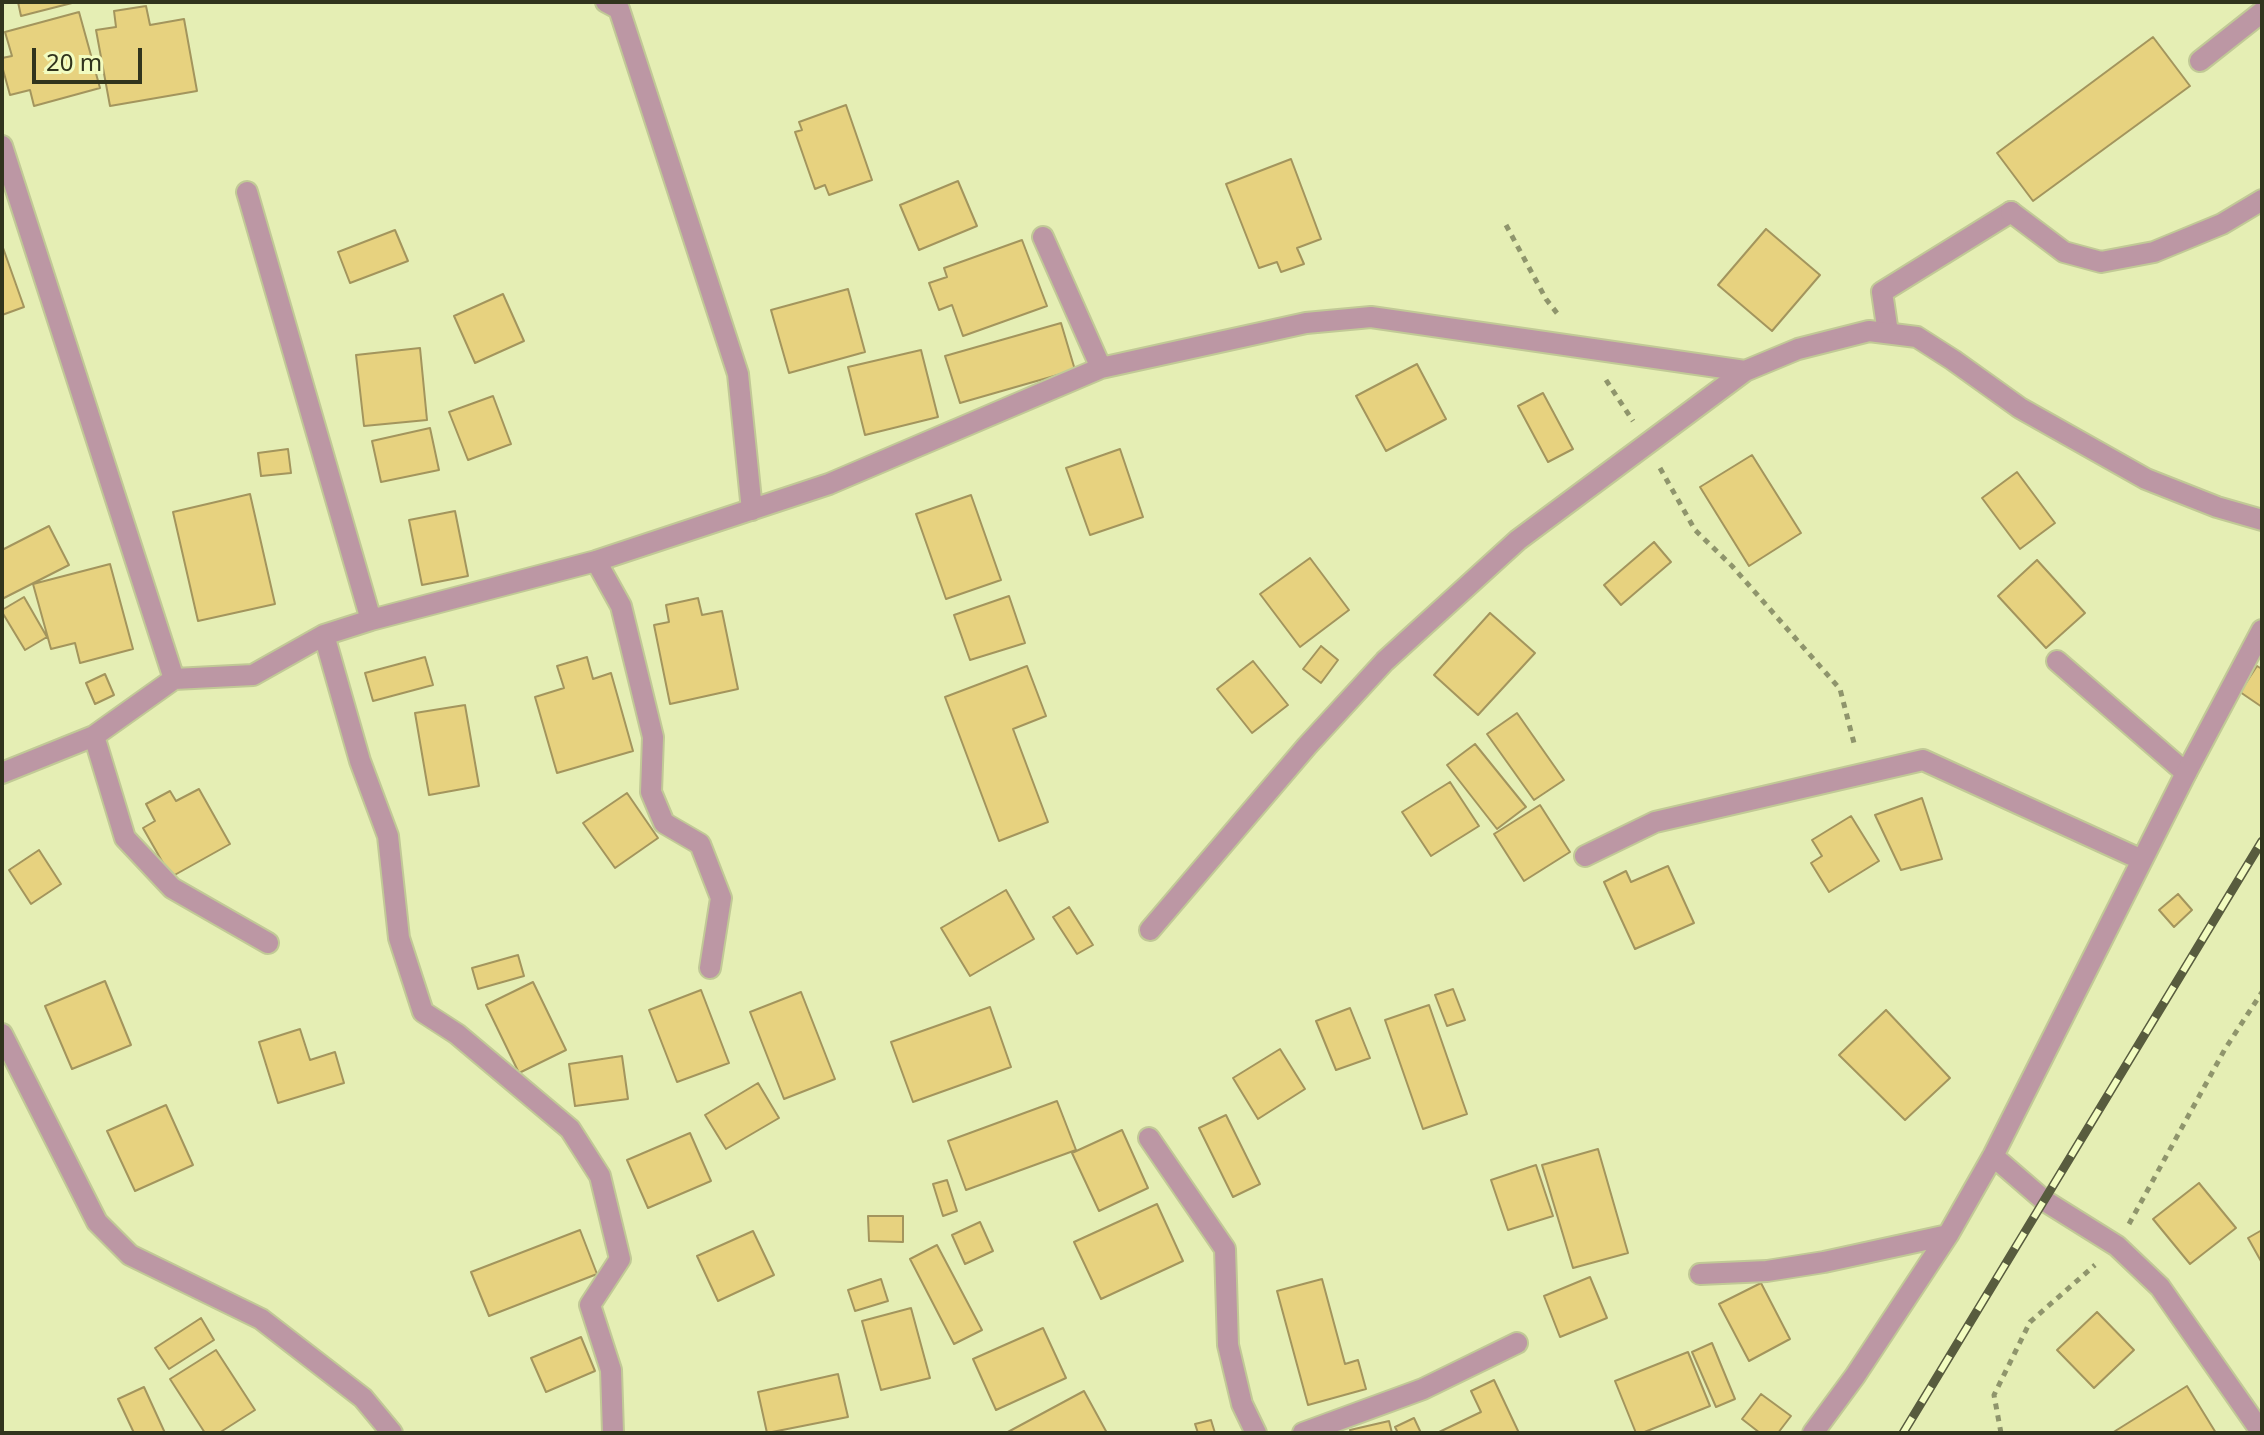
<!DOCTYPE html>
<html>
<head>
<meta charset="utf-8">
<style>
  body { margin:0 }
  #map { position:relative; width:2264px; height:1435px; overflow:hidden; background:#e5eeb4; font-family:"Noto Sans",sans-serif }
  canvas { display:block }
  .frame { position:absolute; inset:0; border:4px solid #31341d; pointer-events:none }
  .scale { position:absolute; left:32px; top:48px; width:110px; height:36px; box-sizing:border-box; border:4px solid #31341d; border-top:0; padding-left:10px; font-size:24px; line-height:28px; white-space:nowrap; color:#31341d; -webkit-text-stroke:6px #f2fcc0; paint-order:stroke }
</style>
</head>
<body>
<div id="map">
<canvas width="2264" height="1435"></canvas>
<div class="frame"></div>
<div class="scale">20 m</div>
</div>
<script>
const c = document.querySelector('canvas').getContext('2d');
c.lineJoin = 'round';
function fillPath(path, color) {
  c.fillStyle = color;
  c.fill(path, 'evenodd');
}
function poly(rows) {
  const path = new Path2D();
  for (const r of rows) {
    path.moveTo(r[0], r[1]);
    for (let i = 2; i < r.length; i += 2) path.lineTo(r[i], r[i + 1]);
  }
  return path;
}
function stroke(path, color, width, dash) {
  c.strokeStyle = color;
  c.lineWidth = width;
  c.lineCap = dash ? 'butt' : 'round';
  c.setLineDash(dash || []);
  c.stroke(path);
}
const building = poly([
  [18,2,71,2,72,3,21,16,18,2],
  [146,6,150,25,184,19,197,91,110,106,96,30,116,27,114,11,146,6],
  [79,12,100,88,34,106,30,90,10,95,2,66,2,58,12,56,5,32,79,12],
  [2153,37,2190,86,2033,201,1997,153,2153,37],
  [846,105,872,180,829,195,825,185,815,189,795,132,802,130,799,122,846,105],
  [1291,159,1321,239,1297,248,1304,264,1281,272,1277,262,1259,268,1226,184,1291,159],
  [958,181,977,226,919,250,900,205,958,181],
  [1766,229,1820,275,1772,331,1718,285,1766,229],
  [395,230,408,261,350,283,338,252,395,230],
  [1022,240,1047,306,963,336,952,305,939,310,929,283,947,277,944,268,1022,240],
  [2,245,24,307,2,315,2,245],
  [848,289,865,352,789,373,771,310,848,289],
  [503,294,524,341,475,363,454,316,503,294],
  [1061,323,1075,370,960,403,945,356,1061,323],
  [420,348,427,420,364,426,356,355,420,348],
  [921,350,938,417,865,435,848,367,921,350],
  [1417,364,1446,419,1386,451,1356,396,1417,364],
  [1543,393,1573,449,1548,462,1518,406,1543,393],
  [493,396,511,444,468,460,449,412,493,396],
  [430,428,439,470,381,482,372,441,430,428],
  [288,449,291,473,261,476,258,453,288,449],
  [1120,449,1143,517,1090,535,1066,468,1120,449],
  [1752,455,1801,533,1749,566,1700,487,1752,455],
  [2017,472,2055,523,2020,549,1982,498,2017,472],
  [250,494,275,604,198,621,173,512,250,494],
  [971,495,1001,580,946,599,916,514,971,495],
  [455,511,468,576,422,585,409,520,455,511],
  [49,526,69,565,2,599,2,550,49,526],
  [1654,542,1671,562,1621,605,1604,585,1654,542],
  [1310,558,1349,610,1300,647,1260,594,1310,558],
  [2037,560,2085,613,2046,648,1998,596,2037,560],
  [110,564,133,649,80,663,75,643,51,649,33,584,110,564],
  [1009,596,1025,643,970,660,954,615,1009,596],
  [24,597,47,637,25,650,2,612,2,610,24,597],
  [698,598,702,615,722,611,738,689,670,704,654,625,669,622,666,605,698,598],
  [1490,613,1535,653,1478,715,1434,675,1490,613],
  [1321,646,1338,660,1321,683,1303,669,1321,646],
  [425,657,433,685,373,701,365,673,425,657],
  [587,657,593,679,611,673,633,751,557,773,535,697,564,688,557,666,587,657],
  [1253,661,1288,705,1252,733,1217,689,1253,661],
  [1027,666,1046,716,1013,729,1048,822,999,841,945,697,1027,666],
  [2257,666,2262,669,2262,707,2240,692,2257,666],
  [105,674,114,695,95,704,86,683,105,674],
  [465,705,479,786,429,795,415,713,465,705],
  [1517,713,1564,780,1534,800,1487,734,1517,713],
  [1475,744,1526,807,1497,829,1447,765,1475,744],
  [1450,782,1479,826,1431,856,1402,812,1450,782],
  [199,789,230,844,171,877,143,828,155,821,146,804,170,791,176,801,199,789],
  [627,793,658,838,615,868,583,823,627,793],
  [1922,798,1942,859,1901,870,1875,815,1922,798],
  [1540,805,1570,852,1524,881,1494,834,1540,805],
  [1851,816,1879,861,1829,892,1811,863,1822,856,1812,840,1851,816],
  [39,850,61,884,31,904,9,870,39,850],
  [1668,866,1694,923,1635,949,1604,882,1626,871,1631,882,1668,866],
  [1006,890,1034,939,970,976,941,928,1006,890],
  [2178,894,2192,910,2174,927,2159,910,2178,894],
  [1069,907,1093,945,1077,954,1053,917,1069,907],
  [518,955,524,976,478,989,472,968,518,955],
  [105,981,131,1045,72,1069,45,1006,105,981],
  [533,982,566,1050,519,1073,486,1005,533,982],
  [1453,989,1465,1020,1447,1026,1435,995,1453,989],
  [701,990,729,1063,677,1082,649,1010,701,990],
  [801,992,835,1079,784,1099,750,1012,801,992],
  [1429,1005,1467,1114,1423,1129,1385,1020,1429,1005],
  [990,1007,1011,1067,913,1102,891,1042,990,1007],
  [1350,1008,1370,1058,1336,1070,1316,1021,1350,1008],
  [1886,1010,1950,1078,1905,1120,1839,1055,1886,1010],
  [300,1029,310,1060,335,1052,344,1083,278,1103,259,1042,300,1029],
  [1280,1049,1305,1089,1258,1119,1233,1078,1280,1049],
  [622,1056,628,1099,575,1106,569,1064,622,1056],
  [758,1083,779,1118,726,1149,705,1115,758,1083],
  [1057,1101,1076,1150,966,1190,948,1141,1057,1101],
  [166,1105,193,1165,135,1191,107,1131,166,1105],
  [1226,1115,1260,1184,1233,1197,1199,1128,1226,1115],
  [1122,1130,1148,1188,1099,1211,1072,1153,1122,1130],
  [690,1133,711,1181,648,1208,627,1160,690,1133],
  [1598,1149,1628,1253,1573,1268,1542,1165,1598,1149],
  [1536,1165,1553,1216,1508,1230,1491,1180,1536,1165],
  [947,1180,957,1211,943,1216,933,1184,947,1180],
  [2199,1183,2236,1228,2190,1264,2153,1219,2199,1183],
  [1157,1204,1183,1261,1101,1299,1074,1242,1157,1204],
  [868,1216,903,1216,903,1242,869,1241,868,1216],
  [980,1222,993,1251,965,1264,952,1235,980,1222],
  [580,1230,597,1274,489,1316,471,1272,580,1230],
  [2262,1230,2262,1263,2248,1238,2262,1230],
  [753,1231,774,1275,718,1301,697,1256,753,1231],
  [937,1245,982,1330,954,1344,910,1259,937,1245],
  [1590,1277,1607,1318,1560,1337,1544,1296,1590,1277],
  [881,1279,888,1301,855,1311,848,1290,881,1279],
  [1322,1279,1345,1364,1358,1360,1366,1389,1308,1405,1277,1291,1322,1279],
  [1761,1283,1790,1339,1749,1361,1719,1304,1761,1283],
  [911,1308,930,1378,881,1390,862,1321,911,1308],
  [2097,1312,2134,1350,2094,1388,2057,1350,2097,1312],
  [201,1318,214,1340,169,1369,155,1348,201,1318],
  [1043,1328,1066,1378,996,1410,973,1359,1043,1328],
  [581,1337,595,1371,546,1392,531,1358,581,1337],
  [1712,1343,1735,1399,1716,1407,1692,1352,1712,1343],
  [216,1350,255,1410,219,1433,205,1433,170,1379,216,1350],
  [1688,1352,1710,1406,1642,1433,1636,1433,1615,1381,1688,1352],
  [838,1374,848,1417,767,1433,758,1392,838,1374],
  [1494,1380,1519,1433,1437,1433,1481,1412,1471,1391,1494,1380],
  [2187,1386,2216,1433,2112,1433,2187,1386],
  [144,1387,165,1433,134,1433,118,1399,144,1387],
  [1084,1391,1107,1433,1006,1433,1084,1391],
  [1761,1394,1791,1416,1778,1433,1760,1433,1742,1419,1761,1394],
  [1414,1418,1421,1433,1398,1433,1395,1427,1414,1418],
  [1211,1420,1215,1433,1198,1433,1195,1424,1211,1420],
  [1389,1421,1392,1433,1351,1433,1350,1430,1389,1421]
]);
fillPath(building, '#e7d27f');
stroke(building, '#a3955d', 2);
const service = poly([
  [2200,61,2262,12],
  [1888,333,1882,292,2011,212],
  [2057,661,2186,773]
]);
const minor = poly([
  [606,2,619,9,738,374,752,510],
  [2,146,174,679],
  [247,192,371,620],
  [2011,212,2064,252,2101,262,2154,252,2222,224,2262,200],
  [1043,237,1101,368],
  [596,561,621,606,653,737,651,792,664,823,700,844,721,898,710,968],
  [324,635,360,761,388,836,399,938,423,1012,457,1034,570,1129,600,1176,620,1259,590,1305,611,1370,613,1433],
  [94,736,125,838,172,888,268,943],
  [2,773,94,736,174,679,253,675,324,635,371,620,596,561,829,484,1101,368,1306,323,1371,317,1745,371,1798,349,1869,331,1917,337,1953,360,2020,408,2146,479,2217,507,2262,520],
  [1585,856,1655,822,1923,760,2142,860],
  [1150,930,1307,746,1385,661,1518,540,1745,371],
  [2,1034,97,1222,130,1255,261,1319,363,1398,392,1433],
  [1149,1138,1225,1249,1228,1345,1242,1404,1256,1433],
  [1993,1156,2045,1201,2117,1246,2160,1287,2262,1433],
  [1700,1274,1767,1271,1824,1262,1948,1235],
  [1303,1433,1423,1389,1517,1343],
  [1813,1433,1855,1376,1948,1235,1993,1156,2186,773,2262,630]
]);
stroke(service, '#c1c996', 24);
stroke(minor, '#c1c996', 24);
stroke(poly([
  [1506,225,1546,299,1560,317],
  [1606,380,1633,421],
  [1660,468,1695,530,1732,566,1840,689,1855,747],
  [2129,1224,2225,1049,2262,992],
  [2001,1433,1994,1395,2030,1322,2095,1265]
]), '#8f956c', 5, [6, 6]);
stroke(service, '#bc97a4', 20);
stroke(minor, '#bc97a4', 20);
const rail = poly([
  [1903,1433,2262,841]
]);
stroke(rail, '#585c3e', 9);
stroke(rail, '#f2fcc0', 6, [18]);
</script>
</body>
</html>
